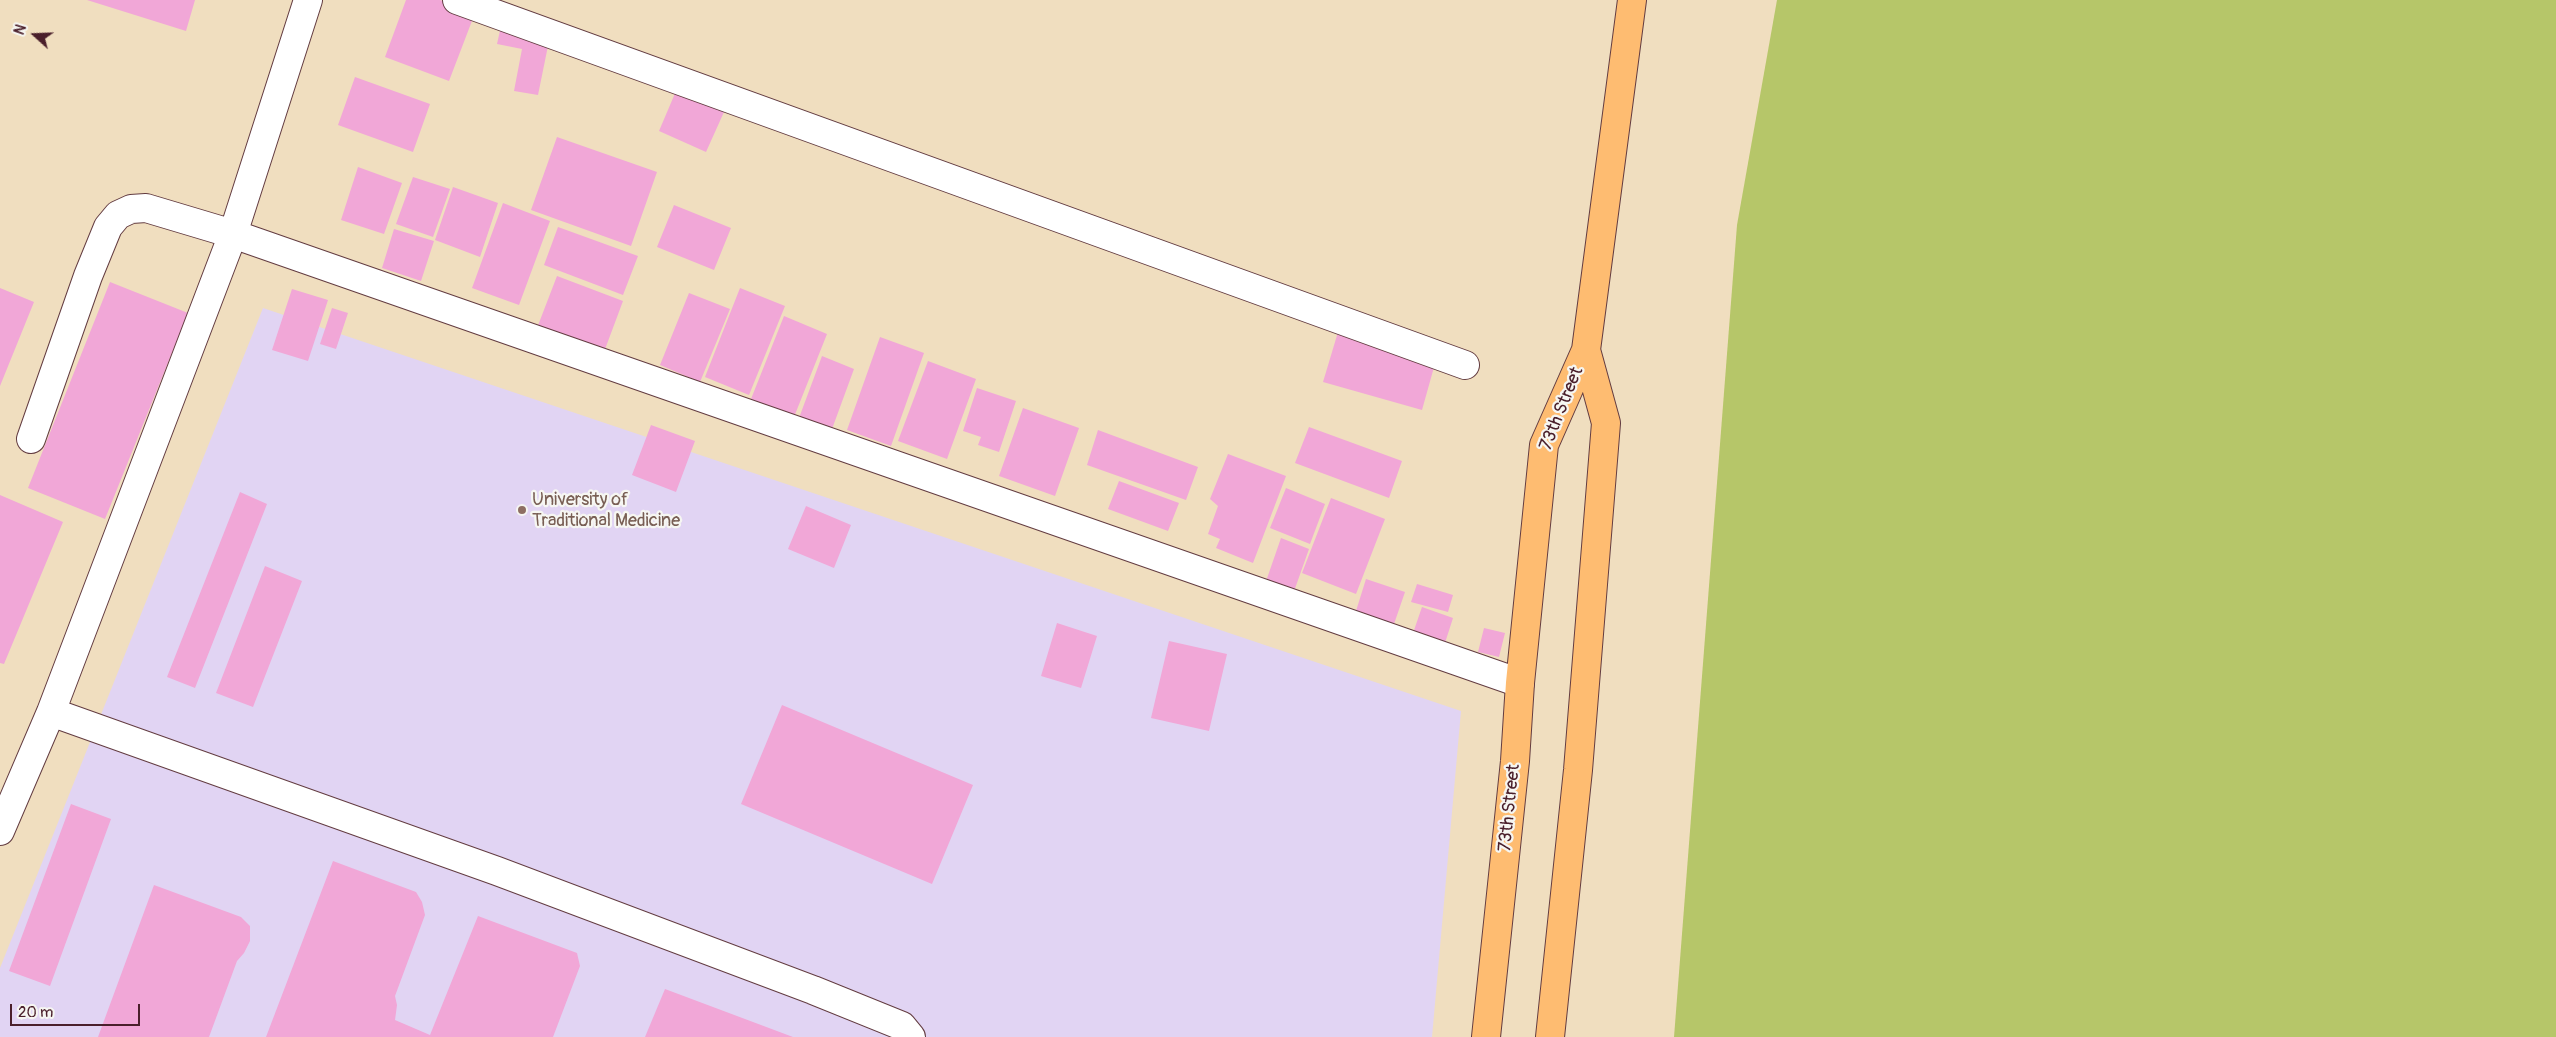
<!DOCTYPE html>
<html>
<head>
<meta charset="utf-8">
<style>
  body { margin:0 }
  #map { position:relative; width:2556px; height:1037px; overflow:hidden; background:#f0debf; font-family:Pangolin,sans-serif }
  canvas { display:block }
  .north { position:absolute; left:10px; top:10px; width:50px; height:50px; -webkit-text-stroke:4px #f6f6f2; paint-order:stroke; rotate:290deg; font-size:14px; font-weight:700; line-height:20px; text-align:center; color:#4a1f2b }
  .north::after { content:''; display:block; margin:auto; width:18px; height:22px; background:#4a1f2b; clip-path:polygon(50% 0,100% 100%,50% 72%,0 100%) }
  .scale { position:absolute; left:10px; top:1004px; width:130px; height:22px; box-sizing:border-box; border:2px solid #4a1f2b; border-top:0; padding-left:6px; font-size:15px; line-height:18px; white-space:nowrap; color:#4a1f2b; -webkit-text-stroke:4px #f6f6f2; paint-order:stroke }
</style>
</head>
<body>
<div id="map">
<canvas width="2556" height="1037"></canvas>
<div class="north">N</div>
<div class="scale">20 m</div>
</div>
<script>
const c = document.querySelector('canvas').getContext('2d');
c.lineJoin = 'round';
function fillPath(path, color) {
  c.fillStyle = color;
  c.fill(path, 'evenodd');
}
function poly(rows) {
  const path = new Path2D();
  for (const r of rows) {
    path.moveTo(r[0], r[1]);
    for (let i = 2; i < r.length; i += 2) path.lineTo(r[i], r[i + 1]);
  }
  return path;
}
function stroke(path, color, width, dash) {
  c.strokeStyle = color;
  c.lineWidth = width;
  c.lineCap = dash ? 'butt' : 'round';
  c.setLineDash(dash || []);
  c.stroke(path);
}
function write(font, color, halo, rows, align = 'center') {
  c.font = font + ' Pangolin,sans-serif';
  c.lineWidth = 4.5;
  c.setLineDash([]);
  c.textBaseline = 'middle';
  c.strokeStyle = halo;
  c.fillStyle = color;
  for (const [text, x, y, turn = 0] of rows) {
    c.save();
    c.translate(x, y);
    c.rotate((+turn || 0) * Math.PI / 180);
    c.textAlign = isNaN(turn) ? turn : align;
    if (halo) c.strokeText(text, 0, 0);
    c.fillText(text, 0, 0);
    c.restore();
  }
}
fillPath(poly([
  [263,308,1461,711,1432,1037,0,1037,0,968]
]), '#e1d4f3');
fillPath(poly([
  [1777,0,2556,0,2556,1037,1674,1037,1737,225]
]), '#b6c669');
fillPath(poly([
  [87,0,195,0,186,31],
  [406,0,440,0,475,13,449,81,385,57],
  [501,26,550,36,538,95,514,91,522,49,497,44],
  [355,77,430,104,413,152,338,125],
  [676,91,724,112,706,152,659,131],
  [557,137,657,172,631,246,531,210],
  [358,167,402,183,384,234,341,220],
  [413,177,450,189,433,237,396,224],
  [453,187,498,203,480,257,435,240],
  [503,203,550,221,519,305,472,288],
  [674,205,731,228,714,270,657,247],
  [558,227,638,256,623,295,544,265],
  [394,229,434,241,421,281,382,268],
  [557,276,623,301,604,352,537,328],
  [110,282,188,313,105,519,28,488],
  [0,288,34,302,0,386],
  [740,288,785,306,749,395,705,377],
  [292,289,328,300,308,361,272,350],
  [689,293,730,309,700,382,660,365],
  [332,308,348,313,336,349,320,344],
  [784,316,827,334,794,417,751,399],
  [1338,332,1436,360,1422,410,1323,382],
  [880,337,924,353,891,446,847,430],
  [822,356,854,369,832,429,799,418],
  [928,361,976,379,947,459,898,441],
  [977,388,1016,401,999,452,978,445,981,437,963,431],
  [1023,408,1079,428,1055,496,999,476],
  [651,425,695,441,676,492,632,475],
  [1309,427,1402,461,1389,498,1295,463],
  [1098,430,1198,467,1186,500,1087,465],
  [1228,454,1286,476,1253,563,1216,548,1220,539,1208,534,1218,506,1210,499],
  [1119,481,1179,503,1168,531,1108,509],
  [1286,488,1325,504,1310,544,1270,528],
  [240,492,267,504,195,688,167,677],
  [0,495,63,522,4,664,0,663],
  [1331,498,1385,519,1356,594,1302,573],
  [806,506,851,525,834,568,788,549],
  [1281,538,1309,549,1292,597,1264,587],
  [265,566,302,581,253,707,216,693],
  [1366,579,1405,592,1394,624,1356,611],
  [1417,584,1453,595,1448,612,1411,602],
  [1422,607,1453,618,1444,646,1412,636],
  [1057,623,1097,636,1081,688,1041,676],
  [1484,628,1505,633,1499,657,1478,652],
  [1169,641,1227,654,1209,731,1151,718],
  [782,705,973,785,932,884,741,804],
  [71,804,111,819,50,986,9,971],
  [333,861,416,892,422,902,425,915,395,996,397,1005,395,1020,430,1035,478,916,577,953,580,966,553,1037,266,1037],
  [154,885,241,917,250,926,250,941,244,953,237,961,209,1037,98,1037],
  [665,989,793,1037,645,1037]
]), '#f1a7d7');
const minor = poly([
  [457,0,1465,365],
  [31,439,88,276,108,227,118,215,131,209,146,208,233,234,1520,683],
  [51,712,497,871,813,990,902,1026,911,1037],
  [0,831,51,712,233,234,308,0]
]);
const major = poly([
  [1486,1037,1515,761,1520,683,1544,445,1586,350,1632,0],
  [1550,1037,1578,770,1606,423,1586,350]
]);
stroke(minor, '#633c41', 30);
stroke(major, '#633c41', 30);
stroke(minor, '#fff', 28);
stroke(major, '#febc71', 28);
for (const [x, y, r, color] of [
  [522,510,5,"#8d6e63"]
]) {
  const dot = new Path2D();
  dot.arc(x, y, r, 0, 2 * Math.PI);
  c.fillStyle = color;
  c.fill(dot);
  stroke(dot, '#f6f6f2', 2);
}
write('18px', '#4a1f2b', '#f6f6f2', [
  ["73th Street",1562,409,-68],
  ["73th Street",1510,808,-84]
]);
write('18px', '#785e54', '#f6f6f2', [
  ["University of",532,500],
  ["Traditional Medicine",532,521]
], 'left');
</script>
</body>
</html>
